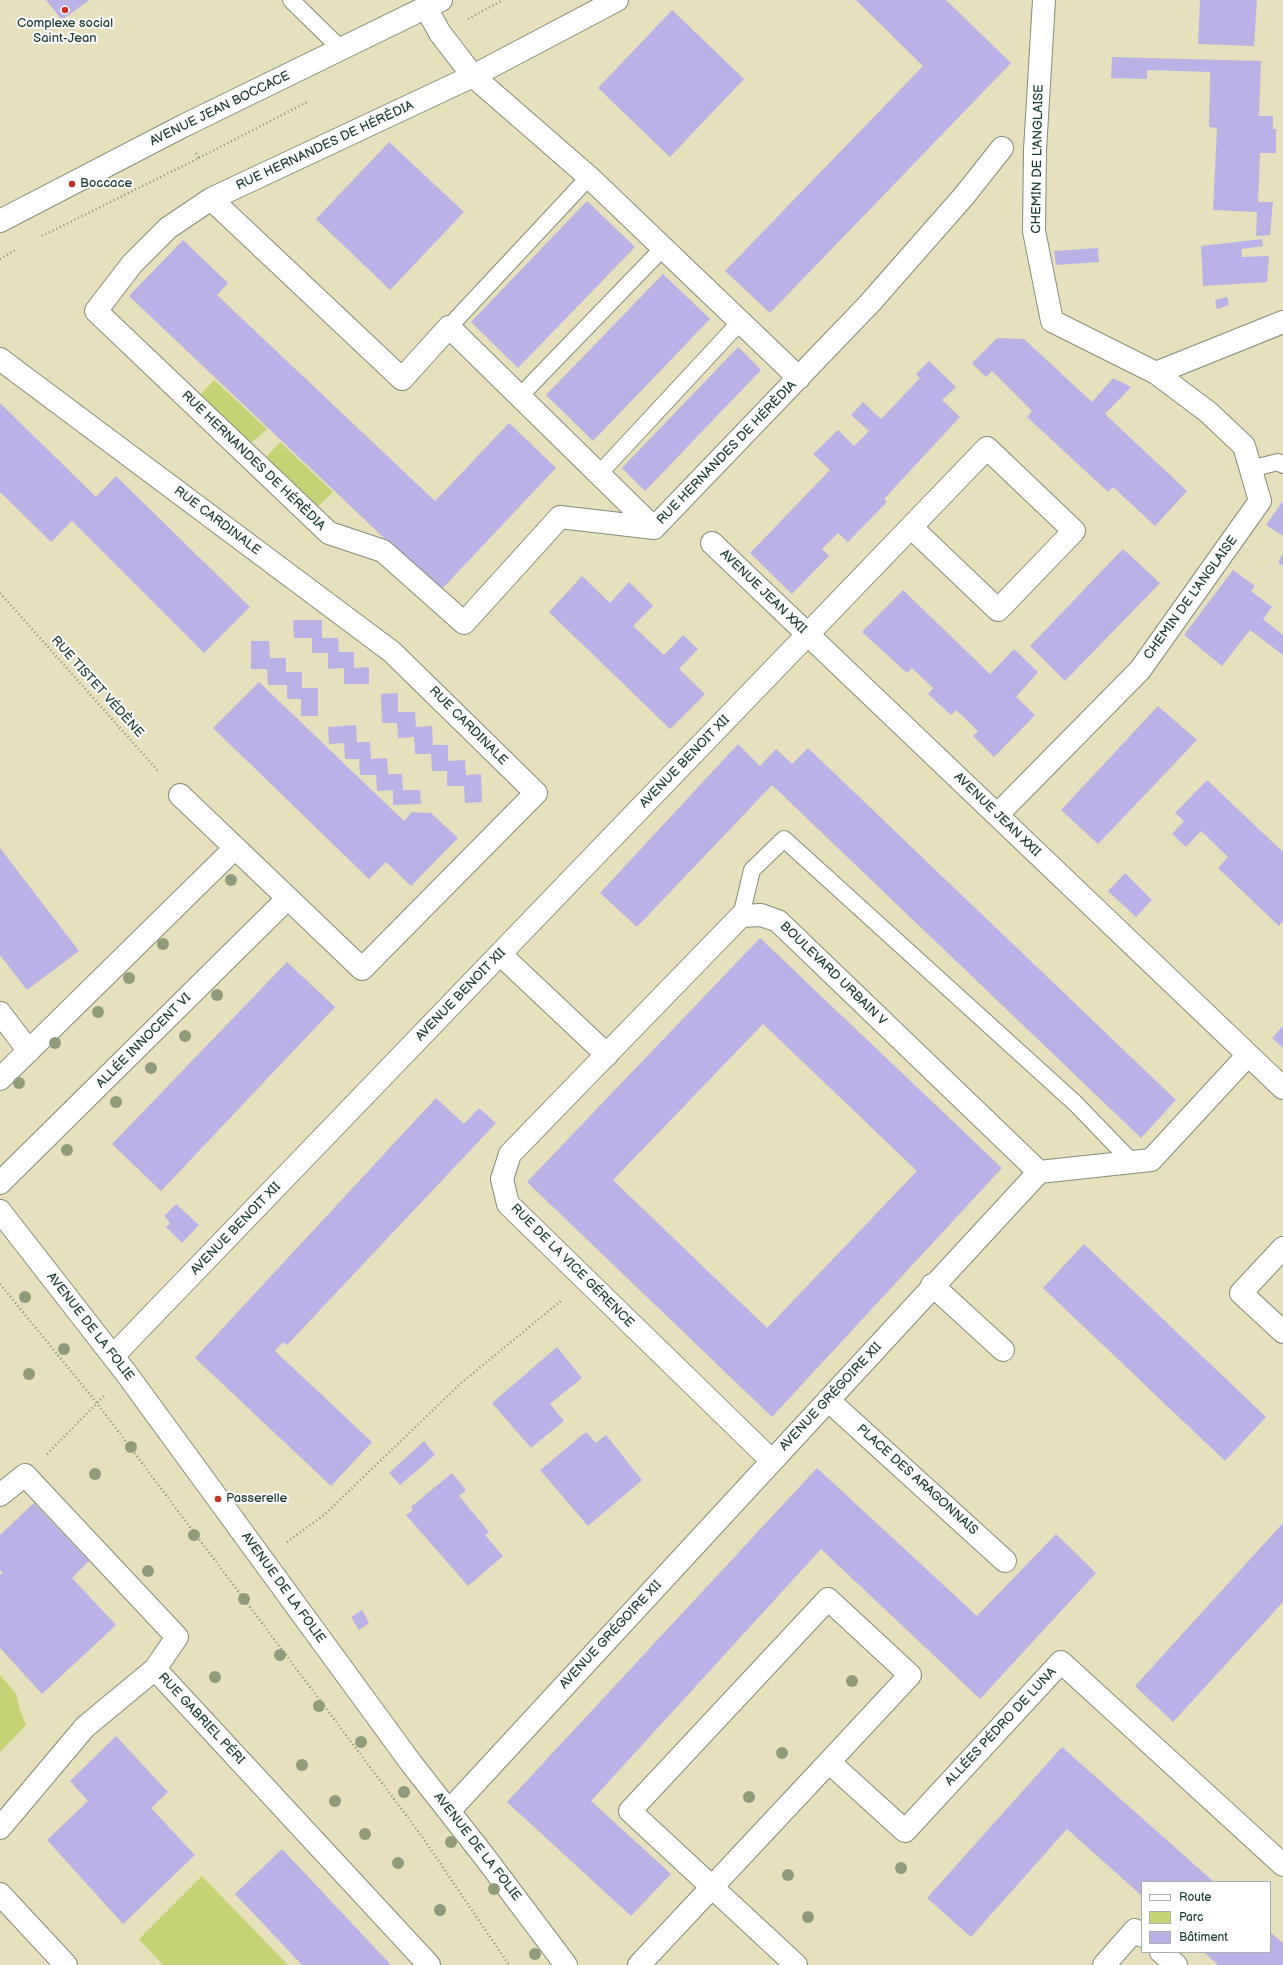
<!DOCTYPE html>
<html>
<head>
<meta charset="utf-8">
<style>
  body { margin:0 }
  #map { position:relative; width:1283px; height:1965px; overflow:hidden; background:#e6e0bc; font-family:"Balsamiq Sans",sans-serif }
  canvas { display:block }
  .legend { position:absolute; left:1141px; top:1881px; width:130px; height:72px; box-sizing:border-box; background:#fff; border:1px solid #a5b1ae; margin:0; padding:5px 7px; list-style:none; font-size:12px; color:#1f3d34 }
  .legend li { display:flex; align-items:center; gap:8px; height:20px }
  .legend b { width:20px; border:1px solid #a5b1ae }
</style>
</head>
<body>
<div id="map">
<canvas width="1283" height="1965"></canvas>
<ul class="legend">
<li><b style="height:5px;background:#fff"></b>Route</li>
<li><b style="height:11px;background:#c5d374"></b>Parc</li>
<li><b style="height:11px;background:#bab2e6"></b>Bâtiment</li>
</ul>
</div>
<script>
const c = document.querySelector('canvas').getContext('2d');
c.lineJoin = 'round';
function fillPath(path, color) {
  c.fillStyle = color;
  c.fill(path, 'evenodd');
}
function poly(rows) {
  const path = new Path2D();
  for (const r of rows) {
    path.moveTo(r[0], r[1]);
    for (let i = 2; i < r.length; i += 2) path.lineTo(r[i], r[i + 1]);
  }
  return path;
}
function stroke(path, color, width, dash) {
  c.strokeStyle = color;
  c.lineWidth = width;
  c.lineCap = dash ? 'butt' : 'round';
  c.setLineDash(dash || []);
  c.stroke(path);
}
function write(font, color, halo, rows, align = 'center') {
  c.font = font + ' "Balsamiq Sans",sans-serif';
  c.lineWidth = 4;
  c.setLineDash([]);
  c.textBaseline = 'middle';
  c.strokeStyle = halo;
  c.fillStyle = color;
  for (const [text, x, y, turn = 0] of rows) {
    c.save();
    c.translate(x, y);
    c.rotate((+turn || 0) * Math.PI / 180);
    c.textAlign = isNaN(turn) ? turn : align;
    if (halo) c.strokeText(text, 0, 0);
    c.fillText(text, 0, 0);
    c.restore();
  }
}
fillPath(poly([
  [214,380,267,429,249,445,198,397],
  [280,442,333,492,315,509,265,458],
  [0,1675,17,1695,19,1708,26,1725,0,1752],
  [202,1876,288,1965,163,1965,139,1939]
]), '#c5d374');
fillPath(poly([
  [46,0,89,0,62,20],
  [856,0,946,0,1011,63,770,313,725,271,923,66],
  [1200,0,1257,0,1254,46,1198,44],
  [672,10,744,79,670,157,598,88],
  [1112,57,1261,61,1259,116,1273,116,1273,129,1276,129,1276,153,1260,153,1258,202,1273,202,1270,235,1256,236,1257,212,1213,210,1217,128,1209,127,1210,72,1147,70,1147,79,1111,78],
  [389,142,464,212,390,290,316,219],
  [587,201,635,247,518,368,471,322],
  [1262,239,1263,246,1241,249,1242,257,1269,256,1267,282,1203,286,1201,246],
  [183,240,228,283,217,295,435,501,509,423,556,468,440,591,129,296],
  [1098,248,1099,262,1056,265,1054,251],
  [663,274,710,319,593,441,546,395],
  [1227,297,1229,305,1217,309,1215,300],
  [997,338,1024,339,1092,402,1113,378,1131,387,1105,414,1187,491,1155,526,1113,487,1108,492,1027,417,1032,411,992,371,986,377,972,363],
  [738,347,761,370,645,491,622,468],
  [929,361,956,387,942,400,960,417,884,499,887,502,848,542,838,533,822,549,829,556,792,594,750,553,830,470,813,454,838,430,854,446,869,431,851,415,863,402,881,419,920,378,916,374],
  [0,403,96,497,116,476,250,607,204,653,72,521,51,542,0,492],
  [1283,501,1283,536,1266,525],
  [1123,549,1160,583,1065,681,1030,646],
  [1283,554,1283,566,1278,562],
  [1233,570,1255,586,1251,591,1272,607,1263,619,1283,635,1283,655,1250,630,1222,666,1184,635],
  [582,576,610,603,629,582,653,606,633,626,664,655,683,635,698,649,679,669,705,694,670,729,549,612],
  [903,590,990,674,1014,649,1038,672,1016,697,1035,715,994,757,973,736,978,731,956,710,951,715,928,694,933,688,912,668,907,673,862,632],
  [293,620,322,620,322,638,338,638,339,652,354,652,354,668,369,667,369,684,344,684,344,668,328,669,328,653,312,653,312,638,294,638],
  [251,641,269,641,270,658,286,658,286,672,302,672,302,688,318,688,318,716,301,716,301,699,287,699,287,685,268,685,267,669,251,669],
  [259,682,404,821,412,812,431,813,458,838,411,886,386,862,369,879,213,728],
  [398,693,398,712,415,712,416,727,432,726,433,745,448,745,448,761,465,760,466,775,481,774,482,802,465,803,464,786,447,786,447,771,432,771,431,754,415,754,414,737,398,738,397,723,382,723,381,694],
  [1158,706,1197,740,1098,844,1061,810],
  [356,725,357,742,370,742,371,759,387,758,388,774,402,774,403,790,420,790,421,804,393,805,393,790,377,791,376,775,360,775,359,759,345,759,344,743,329,744,328,727],
  [738,744,760,766,776,749,792,764,808,748,1176,1100,1141,1138,772,785,637,927,600,893],
  [1207,780,1283,852,1283,921,1279,926,1218,868,1228,857,1201,831,1186,847,1172,834,1184,821,1175,813],
  [0,848,79,951,27,990,0,955],
  [1125,873,1152,900,1136,917,1108,891],
  [760,938,1002,1168,772,1417,527,1182],
  [763,1024,917,1171,767,1328,613,1180],
  [287,962,335,1007,161,1191,112,1144],
  [1283,1026,1283,1048,1272,1038],
  [436,1098,464,1124,479,1108,496,1123,287,1345,283,1342,275,1351,372,1442,331,1486,195,1358],
  [176,1204,199,1225,182,1243,166,1227,170,1223,164,1216],
  [1084,1244,1266,1417,1225,1461,1043,1288],
  [557,1347,582,1378,550,1404,564,1421,531,1448,492,1403],
  [586,1432,596,1443,606,1435,642,1480,588,1526,540,1470],
  [424,1441,435,1455,400,1485,389,1473],
  [817,1468,977,1616,1056,1534,1096,1573,980,1699,821,1549,591,1801,671,1874,631,1916,507,1802],
  [452,1473,466,1490,459,1496,489,1532,485,1535,503,1556,468,1586,406,1515,413,1510,411,1507],
  [34,1503,89,1561,72,1578,116,1625,42,1694,0,1648,0,1575,3,1573,0,1570,0,1535],
  [1283,1523,1283,1602,1173,1722,1135,1686],
  [362,1610,369,1623,359,1630,351,1617],
  [116,1736,168,1792,151,1808,195,1855,123,1924,47,1840,88,1801,70,1781],
  [1062,1747,1214,1882,1142,1882,1142,1896,1067,1829,971,1937,927,1898],
  [282,1849,391,1965,302,1965,235,1894],
  [1270,1932,1283,1943,1283,1965,1218,1965,1204,1952,1270,1952]
]), '#bab2e6');
const lane = poly([
  [291,0,341,49],
  [449,327,589,177],
  [520,396,663,248],
  [1250,469,1278,462,1283,465],
  [599,474,740,322],
  [741,916,752,870,784,839,1075,1103,1132,1162]
]);
const street = poly([
  [617,0,473,76,211,199,168,228,132,264,96,311,329,533,383,551,464,623,560,517,654,528,870,303,964,196,1002,148],
  [426,8,440,33,473,76,589,177,799,378],
  [211,199,402,379,449,327,654,528],
  [0,359,392,652,536,793,362,969,180,795],
  [1156,373,1283,322],
  [712,543,1283,1088],
  [997,815,1140,670,1260,501,1244,446,1208,412,1156,373,1052,321,1034,231,1035,150,1044,0],
  [500,954,607,1055],
  [0,1013,29,1051],
  [0,1079,235,848],
  [0,1183,288,898],
  [1283,1248,1241,1293,1283,1332],
  [932,1285,1003,1350],
  [113,1356,987,448,1074,531,998,610,911,527],
  [828,1400,1005,1561],
  [772,1461,508,1204,502,1179,510,1154,741,916,761,915,778,921,1039,1172],
  [0,1495,25,1475,177,1637,155,1669,429,1965],
  [449,1811,1039,1172,1151,1160,1248,1055],
  [0,1828,85,1727,155,1669],
  [0,1894,66,1965],
  [1161,1952,1176,1965],
  [639,1965,829,1762,905,1831,1061,1662,1283,1865],
  [796,1965,630,1811,828,1599,910,1675,829,1762],
  [1104,1965,1135,1930,1142,1936]
]);
const secondary = poly([
  [0,221,183,126,441,0],
  [0,1211,126,1373,411,1763,484,1856,566,1965]
]);
stroke(lane, '#828e78', 18);
stroke(street, '#828e78', 24);
stroke(secondary, '#828e78', 24);
stroke(poly([
  [468,19,503,0],
  [199,158,309,101],
  [42,236,199,158,196,153],
  [0,259,17,249],
  [0,593,159,772],
  [0,1284,97,1403,421,1835,509,1965],
  [47,1454,105,1395],
  [287,1542,324,1515,460,1384,562,1300]
]), '#828e78', 2.5, [1, 3]);
stroke(lane, '#fff', 16);
stroke(street, '#fff', 22);
stroke(secondary, '#fff', 22);
c.fillStyle = '#8f9b7a';
for (const [x, y] of [
  [231,880],
  [163,944],
  [129,978],
  [217,995],
  [98,1012],
  [185,1036],
  [55,1043],
  [151,1068],
  [19,1083],
  [116,1102],
  [67,1150],
  [25,1297],
  [64,1349],
  [29,1374],
  [131,1447],
  [95,1474],
  [194,1535],
  [148,1571],
  [244,1599],
  [280,1655],
  [215,1677],
  [852,1681],
  [319,1706],
  [361,1742],
  [782,1753],
  [302,1765],
  [404,1792],
  [749,1797],
  [335,1801],
  [365,1834],
  [451,1842],
  [398,1863],
  [901,1868],
  [788,1875],
  [494,1889],
  [440,1910],
  [808,1917],
  [535,1954]
]) {
  c.beginPath();
  c.arc(x, y, 6, 0, 2 * Math.PI);
  c.fill();
}
for (const [x, y, r, color] of [
  [65,10,4,"#c8321e"],
  [72,184,4,"#c8321e"],
  [218,1499,4,"#c8321e"]
]) {
  const dot = new Path2D();
  dot.arc(x, y, r, 0, 2 * Math.PI);
  c.fillStyle = color;
  c.fill(dot);
  stroke(dot, '#fff', 1.5);
}
write('13px', '#1f3d34', '#fff', [
  ["Complexe social",65,24,"center"],
  ["Saint-Jean",65,39,"center"],
  ["Boccace",80,184],
  ["Passerelle",226,1499]
], 'left');
write('13px', '#1f3d34', '#fff', [
  ["AVENUE JEAN BOCCACE",220,109,-26],
  ["RUE HERNANDES DE HÉRÈDIA",325,146,-25],
  ["CHEMIN DE L'ANGLAISE",1038,159,-89],
  ["RUE HERNANDES DE HÉRÈDIA",727,453,-46],
  ["RUE HERNANDES DE HÉRÈDIA",253,461,44],
  ["RUE CARDINALE",217,521,37],
  ["AVENUE JEAN XXII",763,592,44],
  ["CHEMIN DE L'ANGLAISE",1191,598,-54],
  ["RUE TISTET VÉDÈNE",97,687,48],
  ["RUE CARDINALE",468,726,45],
  ["AVENUE BENOIT XII",685,762,-46],
  ["AVENUE JEAN XXII",997,815,44],
  ["BOULEVARD URBAIN V",833,974,44],
  ["AVENUE BENOIT XII",461,995,-46],
  ["ALLÉE INNOCENT VI",144,1041,-45],
  ["AVENUE BENOIT XII",236,1229,-46],
  ["RUE DE LA VICE GÉRENCE",572,1266,45],
  ["AVENUE DE LA FOLIE",90,1327,52],
  ["AVENUE GRÉGOIRE XII",831,1397,-47],
  ["PLACE DES ARAGONNAIS",917,1480,42],
  ["AVENUE DE LA FOLIE",283,1588,54],
  ["AVENUE GRÉGOIRE XII",611,1635,-47],
  ["RUE GABRIEL PÉRI",201,1719,47],
  ["ALLÉES PÉDRO DE LUNA",1001,1727,-47],
  ["AVENUE DE LA FOLIE",477,1847,52]
]);
</script>
</body>
</html>
